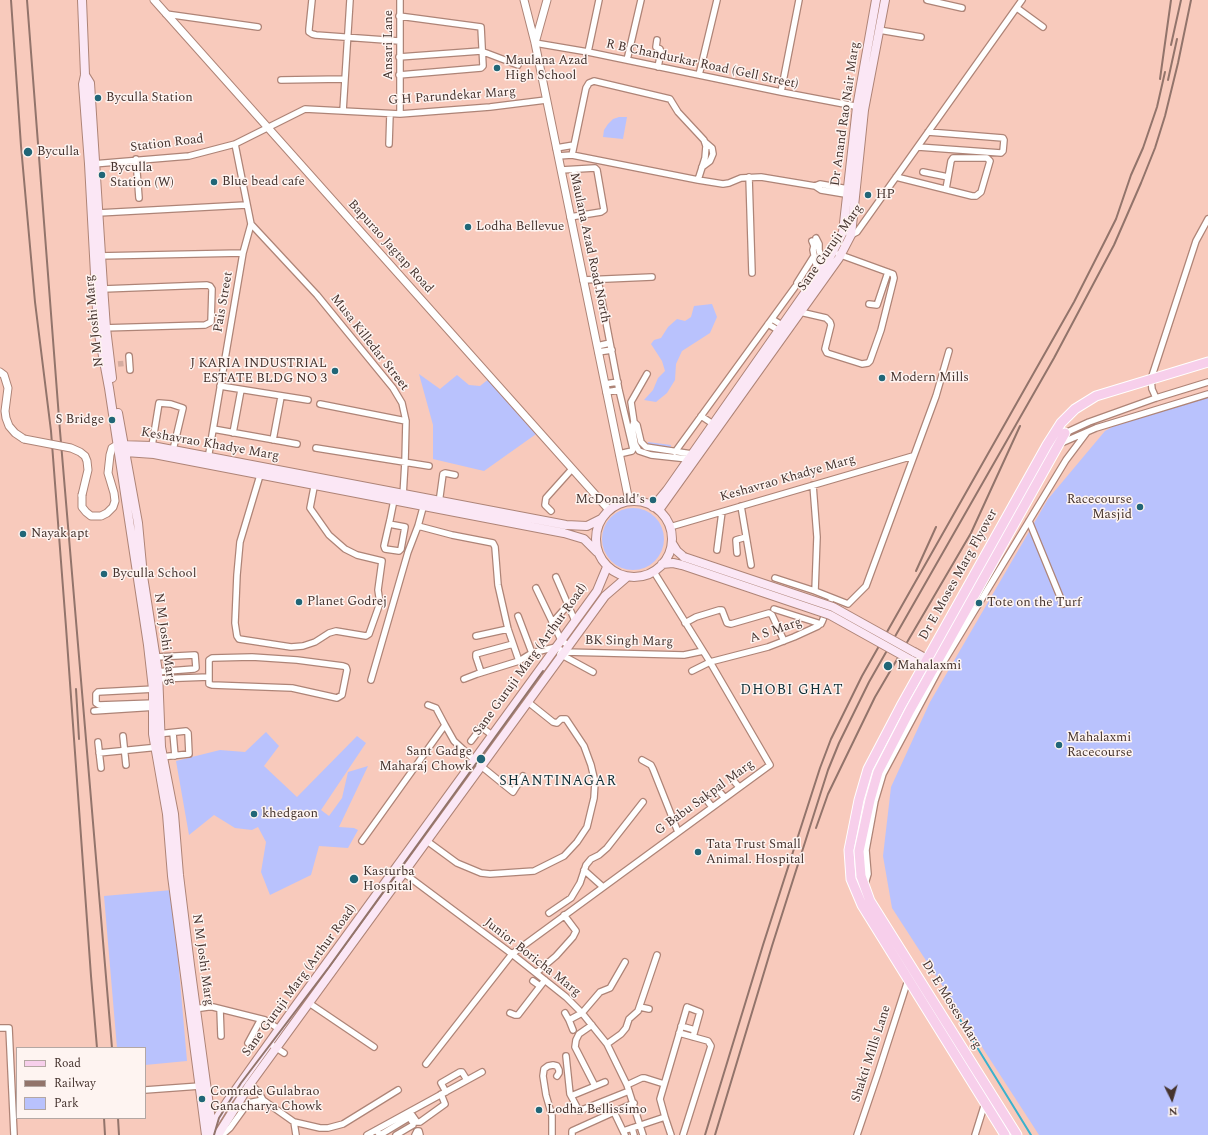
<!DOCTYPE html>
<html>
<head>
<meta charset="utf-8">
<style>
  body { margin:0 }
  #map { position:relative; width:1208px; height:1135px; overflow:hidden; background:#f8cabc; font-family:Spectral,serif }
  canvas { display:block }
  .legend { position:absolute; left:16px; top:1047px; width:130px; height:72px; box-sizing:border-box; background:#fef4f1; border:1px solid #b4a7a3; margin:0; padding:5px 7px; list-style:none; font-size:12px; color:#45332e }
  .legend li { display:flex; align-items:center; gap:8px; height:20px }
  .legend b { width:20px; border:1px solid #b4a7a3 }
  .north { position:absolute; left:1152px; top:1079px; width:40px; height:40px; -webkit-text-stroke:3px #fef4f1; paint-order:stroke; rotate:175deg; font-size:11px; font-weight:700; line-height:16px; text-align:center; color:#45332e }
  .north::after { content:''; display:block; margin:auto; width:14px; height:18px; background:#45332e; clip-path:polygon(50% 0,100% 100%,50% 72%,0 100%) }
</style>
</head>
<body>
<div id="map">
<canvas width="1208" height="1135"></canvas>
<ul class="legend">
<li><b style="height:5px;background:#f7cfeb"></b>Road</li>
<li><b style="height:5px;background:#92746b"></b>Railway</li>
<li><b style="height:11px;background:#b9c2fd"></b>Park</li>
</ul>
<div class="north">N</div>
</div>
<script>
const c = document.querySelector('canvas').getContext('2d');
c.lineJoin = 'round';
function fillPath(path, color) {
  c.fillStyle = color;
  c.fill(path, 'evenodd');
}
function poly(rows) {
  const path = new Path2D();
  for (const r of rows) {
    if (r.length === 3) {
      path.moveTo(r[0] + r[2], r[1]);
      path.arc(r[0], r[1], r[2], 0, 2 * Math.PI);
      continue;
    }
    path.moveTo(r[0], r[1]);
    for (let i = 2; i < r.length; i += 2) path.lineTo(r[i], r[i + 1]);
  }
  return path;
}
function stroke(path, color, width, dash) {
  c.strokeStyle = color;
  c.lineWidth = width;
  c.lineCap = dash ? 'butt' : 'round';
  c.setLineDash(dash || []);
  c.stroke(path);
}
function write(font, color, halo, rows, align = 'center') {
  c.font = font + ' Spectral,serif';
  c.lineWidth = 3;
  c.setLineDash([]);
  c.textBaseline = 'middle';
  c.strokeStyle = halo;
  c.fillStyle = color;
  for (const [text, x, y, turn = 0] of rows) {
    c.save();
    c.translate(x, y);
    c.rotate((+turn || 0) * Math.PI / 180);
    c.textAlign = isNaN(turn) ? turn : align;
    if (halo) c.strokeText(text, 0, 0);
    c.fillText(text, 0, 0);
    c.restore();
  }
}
fillPath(poly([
  [619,117,627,117,623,139,603,137,604,130,608,124,613,119],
  [712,304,717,317,710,333,682,351,676,364,675,380,667,393,656,402,644,400,653,390,658,378,665,371,662,361,651,344,654,340,661,338,668,327,677,319,685,321,691,317,694,306],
  [419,374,440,389,457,375,469,385,480,386,490,378,539,432,484,471,433,459,433,425],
  [1208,391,1208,1135,1039,1135,892,908,883,856,891,787,930,702,1048,499,1105,431,1132,416],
  [648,442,671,445,669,455,647,452],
  [633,539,31],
  [266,732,279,746,264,766,297,797,357,736,366,743,321,810,329,816,342,798,348,772,368,766,339,827,354,828,358,830,348,848,319,846,311,875,270,895,261,872,266,842,258,827,252,830,235,828,214,815,189,835,176,761,220,750,245,752],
  [172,890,187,1061,145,1065,145,1048,117,1048,104,896]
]), '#b9c2fd');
stroke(poly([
  [956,1013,1031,1135]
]), '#3ab1cd', 2);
stroke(poly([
  [118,364,127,363]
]), '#d4aca0', 5.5, [5.5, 3]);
const minor = poly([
  [312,0,309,29,309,32,312,34,316,35,399,41],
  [927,0,962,8],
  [1017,8,1043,27],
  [166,14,258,27],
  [399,16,481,27,483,66,481,68,399,75],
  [879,30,921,37],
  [657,40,656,47,660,49,661,52,658,67],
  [535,43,588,52,781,92,860,107],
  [588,52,599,0],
  [399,57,481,51,518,65],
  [627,60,641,0],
  [699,75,717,0],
  [281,80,344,79],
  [781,92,799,0],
  [343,111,350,0],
  [400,114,400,0],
  [389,144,390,114],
  [918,147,1001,153,1003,151,1004,140,1003,138,928,132],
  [556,148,574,145],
  [558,156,572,155],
  [136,159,139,198],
  [93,164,189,156,235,144,305,109,400,114,490,107,546,100],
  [702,167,710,161,713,154,712,148,705,142],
  [561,170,595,168,597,170,604,210,601,212,570,217],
  [574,170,582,215],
  [923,172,948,177],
  [749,177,752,273],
  [896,177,972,196,976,196,981,192,990,161,987,158,953,158,951,161,946,189],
  [698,180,705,158,706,146,704,140,678,112,670,99,594,81,589,83,586,88,572,155,698,180,723,184,729,183,741,178,761,177,815,186,820,184,848,189],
  [815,186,821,190,851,195],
  [98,213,246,205],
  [251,224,317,295,393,388,402,403,406,421,405,462,403,496],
  [849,234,851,235,857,232,1022,0],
  [816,238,819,244,819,250,824,266],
  [812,241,814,246,813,250,818,274],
  [97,256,243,253],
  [583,280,652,277],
  [598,280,619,390,633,449,632,451,619,454],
  [797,283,814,256],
  [869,304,877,305,888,272],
  [800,312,826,318,830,322,831,325,825,349,827,353,862,364,868,363,870,361,881,330,894,278,893,274,838,254],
  [772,319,785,327],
  [768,324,781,332],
  [102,328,205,325,211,322,212,289,210,286,207,285,103,289],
  [597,346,610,343],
  [598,352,612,350],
  [129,356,130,370],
  [605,384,618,382],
  [220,386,308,400],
  [606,392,619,390],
  [1156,398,1152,389,1151,379,1196,241,1208,219],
  [320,404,406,421],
  [701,416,713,424],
  [634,422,631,402,647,374],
  [213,429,297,444],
  [233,433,241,390],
  [1063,434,1089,422,1156,398,1208,382],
  [273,440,281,397],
  [1059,444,1096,428,1208,394],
  [152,446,159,403,171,404,183,408,173,450],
  [316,448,429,466],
  [675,452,795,287],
  [208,459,243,253,251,224,235,144],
  [688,459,651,455,639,451,635,444,632,427,634,422,637,425,641,442,646,447,692,454],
  [261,472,240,542,237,575,235,623,237,636,239,639,291,647,303,646,315,642,329,633,336,631,366,636,369,634,380,603,378,590,382,561,357,555,345,549,329,535,310,508,315,482],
  [439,503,443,474,445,473,455,475],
  [741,506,751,565],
  [551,511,545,505,546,498,572,469],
  [1029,521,1063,604],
  [389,524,405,527,401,549,399,551,385,549,384,546,389,524,390,520,394,500],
  [418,526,452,535,493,543,495,547,498,585,508,629,519,661,532,653,556,647,564,652,684,655,703,651],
  [670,527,913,456],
  [717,550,722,512],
  [737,553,736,540,746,537],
  [556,577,575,621],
  [775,578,815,591,817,537,813,485],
  [536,588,561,640,569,646],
  [815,591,848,604,866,586,936,396,949,351],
  [774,609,821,624],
  [518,616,532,653],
  [552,623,568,605],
  [685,623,696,617,719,610,722,610,727,623,731,624,769,613,772,615,784,641],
  [476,636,508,629],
  [560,654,593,672],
  [167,657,168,671],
  [692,671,710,662,768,647,794,637,818,626,822,622,830,602],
  [155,672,194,669,196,668,195,655,156,657],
  [481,672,476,657,476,654,513,644],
  [156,679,209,677,209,684,212,685,292,688,337,698,342,695,347,670,346,667,343,666,297,660,252,657,212,658,209,660,209,677],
  [464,679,477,674,519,661],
  [371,680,408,552,418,526,424,504],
  [155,689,98,692,96,694,96,703,99,705,155,703],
  [428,705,436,708,445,725],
  [94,711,156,707],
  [481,727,492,735],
  [173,733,175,756],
  [157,734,186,731,188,733,189,754,161,757],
  [123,736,126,765],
  [471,741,484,724],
  [98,742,101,768],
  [99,753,159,747],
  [642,760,651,765,653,769,678,832],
  [733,780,739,787],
  [718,790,725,798],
  [706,799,712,807],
  [362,841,445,725,454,741,481,766,513,792,523,776],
  [427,841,457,863,481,873,490,874,534,871,564,856,577,842,587,827,594,798,595,782,591,765,584,746,566,719,561,719,557,723,553,722,528,702],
  [584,870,603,887],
  [401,871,512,954,566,997,582,1013,607,1044,627,1085,643,1135],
  [865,884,868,874,866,850,875,801,883,774,938,671,1066,460,1087,432],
  [549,913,571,898,580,883,586,865,591,859,599,855,607,848,643,802],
  [536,973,556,956,573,937,576,931,564,915],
  [533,981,540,986],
  [309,1003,374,1047],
  [640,1007,649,1009],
  [194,1009,208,1007,213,1007,265,1020,279,1029],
  [220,1009,221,1036],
  [510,1013,515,1015,518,1015,545,980],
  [565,1013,569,1020,573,1030],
  [569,1020,582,1013,600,992,610,988,625,962],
  [592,1025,579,1034,576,1040,575,1047,595,1086],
  [681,1026,695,1030],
  [0,1028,9,1028,14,1135],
  [679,1033,708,1041,711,1046,683,1135],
  [248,1043,261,1019],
  [269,1043,284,1053],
  [607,1044,621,1034,626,1028,629,1019,638,1011,657,955],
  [566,1056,570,1094,579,1111,629,1091],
  [426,1064,512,954,770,765,710,662,654,572],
  [250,1084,258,1091,263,1100,294,1122,320,1128,328,1128,343,1124,398,1090],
  [627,1085,642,1078,645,1078,664,1084],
  [145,1090,200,1086],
  [446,1092,441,1083,460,1072,462,1072,467,1080],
  [571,1096,605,1082],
  [410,1112,417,1122,420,1122,445,1104,441,1094],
  [614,1112,634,1103],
  [665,1117,671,1135],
  [294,1122,296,1135],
  [632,1128,634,1135],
  [376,1130,380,1135,410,1117],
  [623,1131,665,1117,660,1099,687,1007,700,1012,693,1037],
  [222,1135,230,1128,248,1103,263,1100],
  [367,1135,482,1072],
  [396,1135,413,1125,413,1123,410,1118],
  [415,1135,417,1131,419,1131,420,1135],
  [552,1135,552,1116,546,1095,543,1076,544,1069,548,1066,553,1065,557,1066,559,1070,559,1073,557,1076],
  [572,1135,572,1131,614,1112,625,1135],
  [857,1135,878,1073,908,980],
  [975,1135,985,1103]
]);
const tertiary = poly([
  [154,0,609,510],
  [524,0,535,43,629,501],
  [535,43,547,0],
  [0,372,4,375,8,388,5,411,6,418,9,426,15,433,24,439],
  [82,495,82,507,86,512,91,516,101,516,107,513,113,507,115,501,114,493,108,473,110,455,112,448,117,445]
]);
const secondary = poly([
  [82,0,85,75,83,84,89,164,98,329,109,388,148,645,153,689,153,734,167,814,172,876,206,1135],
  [85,75,90,83,103,286,106,328,112,378],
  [118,413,138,523,143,576,158,672,161,747,174,814,179,875,190,965,213,1135],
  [119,445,152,446,173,450,566,525,587,526,601,519],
  [122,453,125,452,154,454,564,533,584,539,597,552],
  [634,539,38],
  [653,507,667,490,830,257,843,232,857,107,876,0],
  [659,510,839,258,851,235,864,110,885,0],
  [672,543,677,551,684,557],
  [662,564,673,563,682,565],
  [914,652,936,664],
  [909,659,928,669],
  [211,1128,227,1102,294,1008,597,591,607,567],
  [218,1135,250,1084,605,596,627,577]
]);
const primary = poly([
  [932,671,1065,433],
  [861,876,870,901,1017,1135],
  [1005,1135,862,905,851,879,849,850,859,800,868,769,901,706,1047,445,1061,423,1075,409,1096,396,1208,362]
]);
stroke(minor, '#ae8477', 8);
stroke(tertiary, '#ae8477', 9);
stroke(secondary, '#ae8477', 10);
stroke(primary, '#fff', 11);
stroke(minor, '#fff', 5.5);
stroke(tertiary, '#fff', 7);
stroke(secondary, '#fbe7f5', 8);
stroke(primary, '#f7cfeb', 9);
stroke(poly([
  [11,0,21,146,35,302,51,431,66,627,91,976,97,1048],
  [27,0,60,431,112,1048],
  [1171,45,1181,0],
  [1160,79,1171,0],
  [1168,80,1177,39],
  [916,571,936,527],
  [76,689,79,739],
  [816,828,828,794,875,697,971,533,1020,426],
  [104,1118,105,1135],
  [118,1118,119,1135],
  [214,1135,219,1118,241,1083,329,967,543,671],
  [705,1135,763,945,820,768,831,739,862,676,1074,302,1106,239,1116,219,1131,175,1143,148,1157,107,1165,72],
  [715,1135,772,946,828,770,839,743,869,682,1054,358,1114,245,1141,183,1155,148,1165,116,1178,63,1191,0]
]), '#92746b', 2);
const tertiaryBridge = poly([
  [24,439,71,448,80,452,85,456,87,461,88,470,82,495]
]);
const secondaryBridge = poly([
  [684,557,833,607,914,652],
  [682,565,830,615,909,659]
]);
const primaryBridge = poly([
  [861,876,859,851,870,800,878,772,910,710,932,671]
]);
stroke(tertiaryBridge, '#ae8477', 9, []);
stroke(secondaryBridge, '#ae8477', 10, []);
stroke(primaryBridge, '#fff', 11, []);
stroke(tertiaryBridge, '#fff', 7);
stroke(secondaryBridge, '#fbe7f5', 8);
stroke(primaryBridge, '#f7cfeb', 9);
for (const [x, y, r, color] of [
  [497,68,4,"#216677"],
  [98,98,4,"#216677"],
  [28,152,5,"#216677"],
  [102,175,4,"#216677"],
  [214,182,4,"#216677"],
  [868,195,4,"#216677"],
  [468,227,4,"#216677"],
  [335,371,4,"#216677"],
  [882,378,4,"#216677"],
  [112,420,4,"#216677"],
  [653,500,4,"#216677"],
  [1140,507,4,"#216677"],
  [23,534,4,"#216677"],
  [104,574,4,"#216677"],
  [299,602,4,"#216677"],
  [979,603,4,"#216677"],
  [888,666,5,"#216677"],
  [1059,745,4,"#216677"],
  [481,759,5,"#216677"],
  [254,814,4,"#216677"],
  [698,852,4,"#216677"],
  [354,879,5,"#216677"],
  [202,1099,4,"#216677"],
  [539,1110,4,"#216677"]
]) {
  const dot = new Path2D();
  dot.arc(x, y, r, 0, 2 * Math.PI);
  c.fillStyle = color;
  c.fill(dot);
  stroke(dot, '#fef4f1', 1.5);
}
write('13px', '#45332e', '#fef4f1', [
  ["Ansari Lane",389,45,-90],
  ["R B Chandurkar Road (Gell Street)",702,65,12],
  ["G H Parundekar Marg",452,97,-4],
  ["Dr Anand Rao Nair Marg",846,114,-82],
  ["Station Road",167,144,-7],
  ["Bapurao Jagtap Road",390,247,48],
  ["Maulana Azad Road North",589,248,78],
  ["Sane Guruji Marg",831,248,-55],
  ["Pais Street",224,302,-80],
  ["N M Joshi Marg",95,321,-96],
  ["Musa Killedar Street",369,343,52],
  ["Keshavrao Khadye Marg",210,445,10],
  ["Keshavrao Khadye Marg",788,479,-16],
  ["Dr E Moses Marg Flyover",959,575,-61],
  ["A S Marg",776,631,-19],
  ["N M Joshi Marg",164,639,82],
  ["BK Singh Marg",629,642,1],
  ["Sane Guruji Marg (Arthur Road)",531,660,-54],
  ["G Babu Sakpal Marg",705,798,-36],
  ["Junior Boricha Marg",532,958,38],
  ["N M Joshi Marg",202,960,82],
  ["Sane Guruji Marg (Arthur Road)",300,981,-54],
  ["Dr E Moses Marg",951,1005,58],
  ["Shakti Mills Lane",872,1054,-72]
]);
write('13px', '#45332e', '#fef4f1', [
  ["Maulana Azad",505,61],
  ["High School",505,76],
  ["Byculla Station",106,98],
  ["Byculla",37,152],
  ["Byculla",110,168],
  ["Station (W)",110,183],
  ["Blue bead cafe",222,182],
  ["HP",876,195],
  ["Lodha Bellevue",476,227],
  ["J KARIA INDUSTRIAL",327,364,"right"],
  ["ESTATE BLDG NO 3",327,379,"right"],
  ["Modern Mills",890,378],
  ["S Bridge",104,420,"right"],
  ["McDonald's",645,500,"right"],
  ["Racecourse",1132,500,"right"],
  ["Masjid",1132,515,"right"],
  ["Nayak apt",31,534],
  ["Byculla School",112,574],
  ["Planet Godrej",307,602],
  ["Tote on the Turf",987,603],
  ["Mahalaxmi",897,666],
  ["Mahalaxmi",1067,738],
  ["Racecourse",1067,753],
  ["Sant Gadge",472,752,"right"],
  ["Maharaj Chowk",472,767,"right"],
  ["khedgaon",262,814],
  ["Tata Trust Small",706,845],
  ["Animal. Hospital",706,860],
  ["Kasturba",363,872],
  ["Hospital",363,887],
  ["Comrade Gulabrao",210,1092],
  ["Ganacharya Chowk",210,1107],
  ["Lodha Bellissimo",547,1110]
], 'left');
c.letterSpacing = '1px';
write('14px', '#0f2f37', '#fef4f1', [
  ["DHOBI GHAT",792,691],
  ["SHANTINAGAR",558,782]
]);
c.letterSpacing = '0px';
</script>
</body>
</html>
